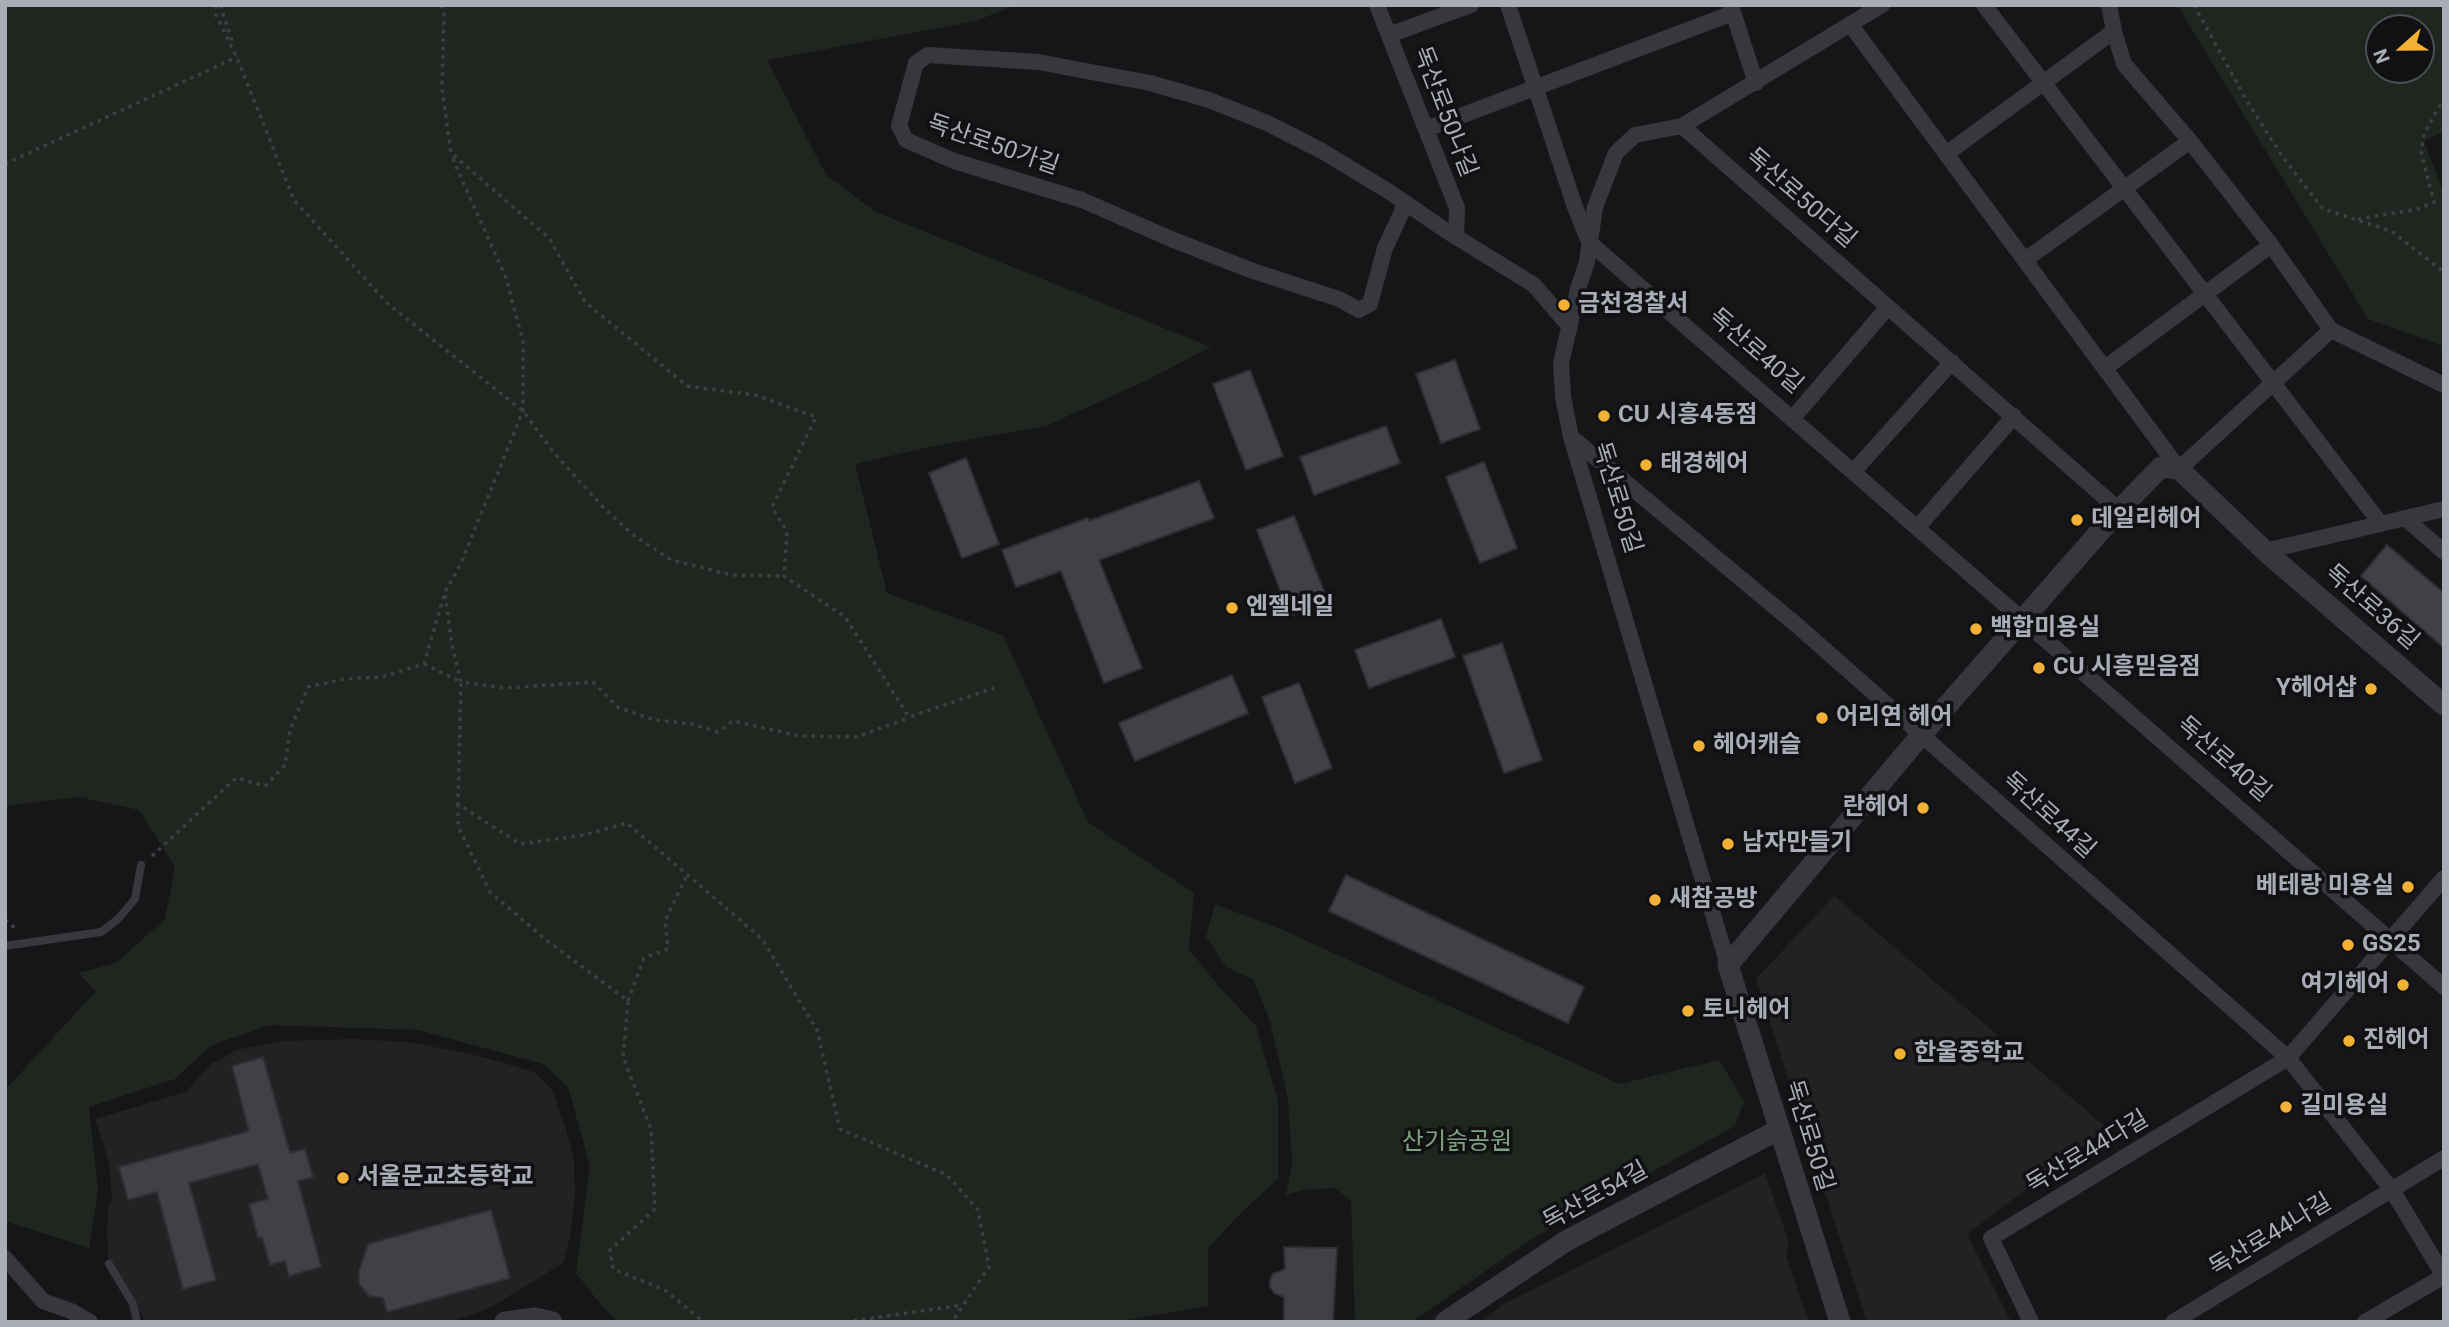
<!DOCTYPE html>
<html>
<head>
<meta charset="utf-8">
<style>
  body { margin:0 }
  #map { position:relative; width:2449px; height:1327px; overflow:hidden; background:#161618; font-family:Roboto,sans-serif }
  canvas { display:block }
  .frame { position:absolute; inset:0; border:7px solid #a8adb8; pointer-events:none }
  .north { position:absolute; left:2365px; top:14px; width:70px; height:70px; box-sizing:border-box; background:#111113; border:2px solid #4d4f55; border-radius:50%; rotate:249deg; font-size:19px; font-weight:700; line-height:28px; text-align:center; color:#a8adb8 }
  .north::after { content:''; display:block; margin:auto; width:24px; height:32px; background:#f2b134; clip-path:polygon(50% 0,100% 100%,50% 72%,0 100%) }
</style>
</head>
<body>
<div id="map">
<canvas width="2449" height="1327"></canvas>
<div class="frame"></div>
<div class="north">N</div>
</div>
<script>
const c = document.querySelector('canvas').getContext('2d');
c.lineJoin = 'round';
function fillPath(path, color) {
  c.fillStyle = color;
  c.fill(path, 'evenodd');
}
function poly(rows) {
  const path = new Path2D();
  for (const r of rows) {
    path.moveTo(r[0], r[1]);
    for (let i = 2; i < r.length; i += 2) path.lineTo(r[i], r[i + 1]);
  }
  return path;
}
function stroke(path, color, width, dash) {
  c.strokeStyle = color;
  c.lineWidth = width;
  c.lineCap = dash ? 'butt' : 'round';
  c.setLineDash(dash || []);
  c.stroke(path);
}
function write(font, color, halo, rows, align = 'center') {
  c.font = font + ' Roboto,"Noto Sans KR",sans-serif';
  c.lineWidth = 7;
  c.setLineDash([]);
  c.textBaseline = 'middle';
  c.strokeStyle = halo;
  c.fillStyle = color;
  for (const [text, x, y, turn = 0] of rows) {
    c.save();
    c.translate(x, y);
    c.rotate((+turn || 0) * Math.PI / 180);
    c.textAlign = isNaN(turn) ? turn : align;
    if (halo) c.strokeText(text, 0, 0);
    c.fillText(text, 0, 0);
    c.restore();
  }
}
fillPath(poly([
  [1834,896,2107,1128,1967,1234,2011,1322,1867,1322,1756,979],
  [354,1039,406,1042,462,1052,494,1060,534,1072,552,1090,565,1126,574,1161,575,1193,570,1238,563,1263,486,1310,448,1322,147,1322,133,1304,109,1264,107,1235,108,1212,112,1197,109,1163,95,1119,186,1092,211,1064,236,1050,283,1041],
  [1765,1173,1789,1242,1786,1256,1809,1322,1482,1322,1502,1305]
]), '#222225');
fillPath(poly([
  [5,5,1015,5,976,21,767,60,826,175,876,212,1211,347,1143,382,1046,426,934,446,855,464,887,593,1003,635,1088,822,1194,893,1189,949,1220,988,1256,1026,1278,1101,1278,1179,1243,1211,1208,1248,1208,1306,1116,1322,618,1322,605,1310,576,1273,590,1166,568,1087,543,1064,418,1030,269,1025,210,1046,175,1079,89,1107,98,1191,89,1248,5,1221,5,1090,96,991,78,973,116,963,165,919,175,867,139,810,79,797,5,806],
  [2177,5,2444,5,2444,131,2424,141,2444,194,2444,346,2368,319],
  [2379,28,2421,28,2421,70,2379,70],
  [1215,904,1283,930,1620,1084,1719,1060,1744,1101,1735,1126,1533,1238,1412,1322,1355,1322,1351,1201,1335,1188,1303,1190,1286,1195,1292,1163,1288,1099,1270,1021,1253,979,1226,967,1206,937]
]), '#1e261f');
const building = poly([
  [1455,360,1480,429,1441,443,1416,374,1455,360],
  [1250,370,1283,456,1246,470,1213,384,1250,370],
  [1386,426,1400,463,1314,495,1300,457,1386,426],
  [966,458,999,544,962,558,929,473,966,458],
  [1484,462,1517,548,1480,563,1446,477,1484,462],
  [1199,481,1214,518,1099,560,1142,668,1104,683,1061,571,1016,587,1002,550,1088,518,1089,521,1199,481],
  [1294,516,1328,601,1290,616,1257,530,1294,516],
  [2387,545,2444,593,2444,648,2361,576,2387,545],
  [1441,619,1455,657,1369,688,1355,650,1441,619],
  [1502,643,1542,760,1504,773,1463,656,1502,643],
  [1232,675,1248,713,1135,761,1119,723,1232,675],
  [1299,683,1332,768,1295,783,1262,697,1299,683],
  [1346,875,1584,987,1568,1023,1329,911,1346,875],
  [263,1057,290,1153,305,1149,313,1177,298,1181,321,1267,289,1276,285,1261,270,1265,262,1237,258,1238,249,1204,268,1199,258,1164,189,1183,216,1280,183,1289,157,1192,128,1200,119,1167,249,1131,232,1066,263,1057],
  [491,1210,510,1278,387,1312,383,1298,369,1296,359,1284,359,1271,368,1244,491,1210],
  [1284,1247,1337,1248,1333,1322,1284,1322,1284,1297,1274,1293,1270,1287,1270,1280,1273,1274,1285,1269,1284,1247]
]);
fillPath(building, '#404145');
stroke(building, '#303034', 2);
stroke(poly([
  [216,5,216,15,237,58,294,200,387,303,523,411,554,453,604,508,632,534,671,560,732,575,784,576],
  [220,5,233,43],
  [441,5,444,11,442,89,451,153,549,238,585,302,687,386,755,395,816,417,772,507,787,532,784,576,845,617,909,717,994,688],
  [2194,5,2248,103,2284,159,2323,209,2391,231,2444,272],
  [5,164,237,57],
  [2358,219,2418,209,2434,202,2421,152,2424,134,2444,98],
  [445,595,452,645,461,682,505,688,593,682,619,708,655,720,692,724,718,732,733,721,800,736,857,737,908,718],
  [424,664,461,682,458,804,520,844,584,835,627,823,762,939,817,1030,840,1129,947,1175,978,1210,989,1267,952,1322],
  [458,804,458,826,490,892,545,939,628,1001,623,1057,651,1129,655,1209,610,1250,613,1269,665,1290,704,1322],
  [152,856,236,778,265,786,285,765,290,730,308,687,344,679,382,677,424,664,445,592,461,563,523,411,523,341,506,278,451,155],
  [5,920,15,928],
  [628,1001,644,958,668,949,665,921,687,875],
  [845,1322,963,1305]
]), '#3d3f44', 3.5, [3.5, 5]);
stroke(poly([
  [5,946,101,932,117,920,135,899,141,865],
  [109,1264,133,1304,137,1322]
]), '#37383d', 8);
stroke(poly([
  [1377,5,1457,208,1456,237],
  [1508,5,1575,207,1589,242,2444,987],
  [1984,5,2381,524],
  [2109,5,2114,31,2124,64,2190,141,2271,245,2331,330,2444,385],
  [1731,6,1756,83],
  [1850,24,2179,469,2331,330],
  [1389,35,1471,5],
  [1682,126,2119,510],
  [1426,129,1733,13],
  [1946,154,2114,31],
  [1406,203,1385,248,1370,304,1359,310,1339,299,1253,271,1171,239,1082,200,954,161,906,140,899,126,916,63,928,55,1038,62,1150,83,1209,100,1267,123,1322,151,1388,191,1445,230,1534,285,1570,327],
  [2025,260,2190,141],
  [2105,368,2271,245],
  [1792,419,1888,307],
  [1571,437,1799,627,2288,1058,2392,1190,2444,1276],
  [1853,472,1952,362],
  [2405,518,2444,552],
  [1917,528,2014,416],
  [2265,551,2444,509],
  [1728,965,1571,437,1563,397,1561,363,1578,289,1587,262,1595,207,1616,153,1635,135,1682,126,1882,5],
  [5,1258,43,1301,71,1311,90,1322],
  [2031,1322,1991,1238,2288,1058,2444,878],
  [2173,1322,2444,1158],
  [2365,1322,2444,1276]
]), '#37383d', 16);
stroke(poly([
  [505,1322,535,1318,552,1322],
  [1445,1322,1566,1241,1778,1130],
  [1840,1322,1728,965,1922,734,2119,510,2161,467,2179,469,2265,551,2444,705]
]), '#37383d', 21);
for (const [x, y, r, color] of [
  [1564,305,7,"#f2b134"],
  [1604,416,7,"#f2b134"],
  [1646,465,7,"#f2b134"],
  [2077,520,7,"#f2b134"],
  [1232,608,7,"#f2b134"],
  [1976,629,7,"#f2b134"],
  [2039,668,7,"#f2b134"],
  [2371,689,7,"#f2b134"],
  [1822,718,7,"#f2b134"],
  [1699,746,7,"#f2b134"],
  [1923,808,7,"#f2b134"],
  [1728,844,7,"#f2b134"],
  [2408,887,7,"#f2b134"],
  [1655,900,7,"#f2b134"],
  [2348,945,7,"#f2b134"],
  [2403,985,7,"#f2b134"],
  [1688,1011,7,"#f2b134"],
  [2349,1041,7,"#f2b134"],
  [1900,1054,7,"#f2b134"],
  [2286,1107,7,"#f2b134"],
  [343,1178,7,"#f2b134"]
]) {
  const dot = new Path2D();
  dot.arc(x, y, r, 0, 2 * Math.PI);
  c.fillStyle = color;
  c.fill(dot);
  stroke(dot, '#111113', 2.5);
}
write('24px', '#a8adb8', '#111113', [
  ["독산로50나길",1444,112,69],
  ["독산로50가길",993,146,19],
  ["독산로50다길",1800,199,41],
  ["독산로40길",1755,352,41],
  ["독산로50길",1616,498,73],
  ["독산로36길",2371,608,41],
  ["독산로40길",2223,760,41],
  ["독산로44길",2048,816,42],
  ["독산로50길",1808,1136,73],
  ["독산로44다길",2088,1153,-31],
  ["독산로54길",1596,1197,-29],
  ["독산로44나길",2271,1236,-31]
]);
write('bold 24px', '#a8adb8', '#111113', [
  ["금천경찰서",1578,305],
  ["CU 시흥4동점",1618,416],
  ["태경헤어",1660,465],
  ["데일리헤어",2091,520],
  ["엔젤네일",1246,608],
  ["백합미용실",1990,629],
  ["CU 시흥믿음점",2053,668],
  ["Y헤어샵",2357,689,"right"],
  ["어리연 헤어",1836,718],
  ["헤어캐슬",1713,746],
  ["란헤어",1909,808,"right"],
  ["남자만들기",1742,844],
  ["베테랑 미용실",2394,887,"right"],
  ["새참공방",1669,900],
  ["GS25",2362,945],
  ["여기헤어",2389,985,"right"],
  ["토니헤어",1702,1011],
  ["진헤어",2363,1041],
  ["한울중학교",1914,1054],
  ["길미용실",2300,1107],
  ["서울문교초등학교",357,1178]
], 'left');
write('24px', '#7fa381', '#111113', [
  ["산기슭공원",1457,1143]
]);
</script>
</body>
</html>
